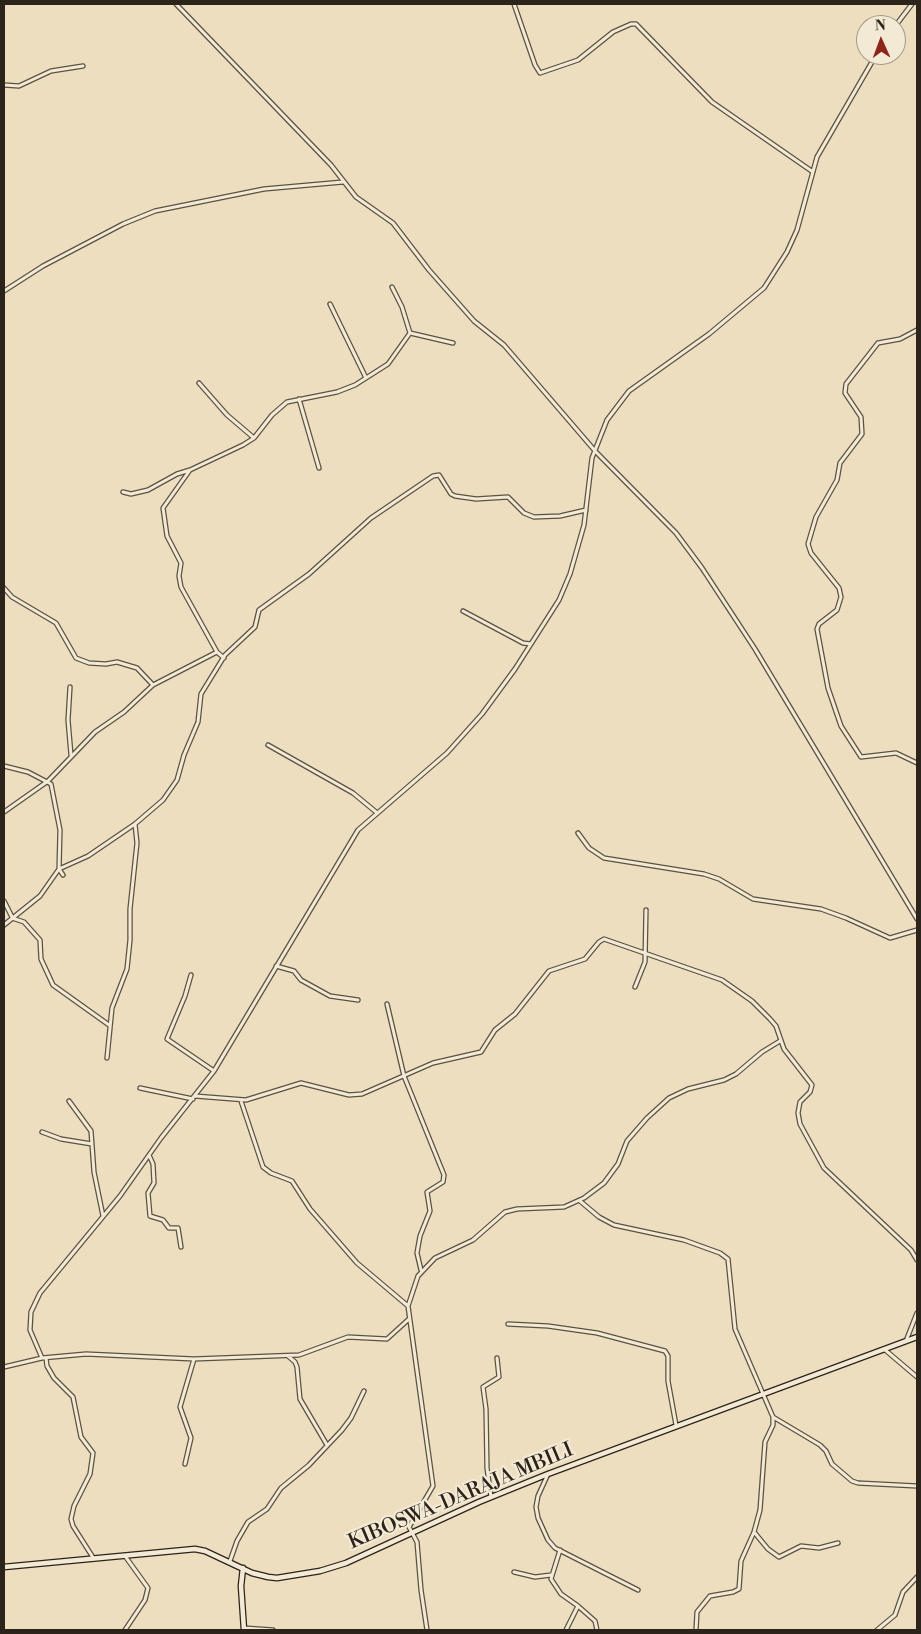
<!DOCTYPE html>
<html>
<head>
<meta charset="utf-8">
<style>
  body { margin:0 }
  #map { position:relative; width:921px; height:1634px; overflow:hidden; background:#ecdebe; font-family:"Libre Bodoni",serif }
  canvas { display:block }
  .frame { position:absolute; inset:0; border:5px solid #2c231a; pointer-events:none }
  .north { position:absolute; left:856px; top:15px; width:50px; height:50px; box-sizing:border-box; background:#f3ead5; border:1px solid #a39a8a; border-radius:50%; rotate:358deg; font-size:14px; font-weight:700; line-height:20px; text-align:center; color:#2c231a }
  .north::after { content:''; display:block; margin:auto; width:18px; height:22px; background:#8f2418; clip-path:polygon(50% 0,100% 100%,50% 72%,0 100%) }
</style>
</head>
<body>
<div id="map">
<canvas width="921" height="1634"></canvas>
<div class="frame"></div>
<div class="north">N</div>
</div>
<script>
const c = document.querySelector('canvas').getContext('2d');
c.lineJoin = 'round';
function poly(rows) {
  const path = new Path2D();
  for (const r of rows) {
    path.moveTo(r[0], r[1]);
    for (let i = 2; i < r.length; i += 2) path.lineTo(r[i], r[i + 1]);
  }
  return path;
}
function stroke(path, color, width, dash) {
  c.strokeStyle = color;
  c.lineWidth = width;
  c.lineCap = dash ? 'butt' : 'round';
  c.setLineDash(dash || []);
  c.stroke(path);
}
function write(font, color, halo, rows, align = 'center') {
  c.font = font + ' "Libre Bodoni",serif';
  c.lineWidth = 4.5;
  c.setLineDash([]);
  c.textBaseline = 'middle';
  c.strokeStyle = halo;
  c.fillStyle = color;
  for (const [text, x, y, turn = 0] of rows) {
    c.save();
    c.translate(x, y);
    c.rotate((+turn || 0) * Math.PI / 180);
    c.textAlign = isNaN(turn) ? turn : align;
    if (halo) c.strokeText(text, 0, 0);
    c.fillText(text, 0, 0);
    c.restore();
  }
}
const street = poly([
  [176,4,331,165,356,197,393,223,429,270,474,321,504,345,596,452,676,533,702,568,755,649,917,919],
  [514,4,535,65,540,73,578,60,613,32,631,24,636,24,712,102,813,172],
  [896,25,912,4],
  [4,85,19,86,51,71,83,66],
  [4,291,43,266,123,224,155,211,264,189,343,182],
  [330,304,366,378],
  [917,330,900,339,878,343,846,384,845,393,861,417,862,434,840,463,837,480,816,517,808,544,811,553,839,588,841,597,837,610,819,624,817,629,828,688,841,726,861,757,896,753,917,763],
  [410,333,453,343],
  [199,383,227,415,254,438],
  [299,399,319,468],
  [123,492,131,494,148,490,177,474,190,470],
  [4,588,12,597,56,623,76,658,89,663,106,664,117,662,137,668,153,685],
  [463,611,523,643,531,644],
  [224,658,217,652,181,587,179,576,181,563,167,536,163,508,190,470,243,445,254,438,272,415,287,402,337,392,355,385,388,364,410,333,402,307,392,287],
  [70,687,68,720,71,755],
  [268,745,353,793,376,812],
  [4,766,28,772,51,784,60,830,59,869,63,875],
  [4,812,48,781,95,732,124,712,153,685,217,652],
  [578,833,589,848,604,858,704,874,719,879,753,899,821,909,846,918,890,938,917,930],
  [4,901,12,917],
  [12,918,24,922,40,940,41,959,53,985,109,1025],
  [4,925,40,896,59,869,88,856,135,824,163,800,177,780,184,755,198,722,201,694,225,655,255,627,259,610,309,574,371,518,433,476,439,475,451,494,455,496,476,499,508,497,524,513,534,517,560,516,586,510],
  [276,966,294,971,301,980,330,996,358,1000],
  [191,975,185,996,167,1039,214,1071],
  [635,987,645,962,646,910],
  [387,1004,404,1076,444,1175,443,1182,427,1192,430,1211,420,1236,417,1253,421,1270],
  [107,1058,112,1008,127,969,130,940,130,909,137,843,135,824],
  [140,1088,193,1099],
  [195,1096,246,1100,301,1083,349,1095,362,1094,433,1063,481,1052,495,1030,515,1014,549,971,585,959,599,942,604,939,722,980,752,1001,770,1019,776,1026,784,1049,812,1085,810,1092,800,1102,798,1113,800,1124,824,1168,911,1250,917,1260],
  [69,1101,91,1131,94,1172,103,1216],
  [241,1101,263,1167,271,1173,292,1181,310,1209,357,1263,408,1306],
  [42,1132,61,1139,92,1144],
  [149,1155,153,1164,154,1183,148,1193,150,1216,163,1220,169,1228,178,1228,181,1247],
  [580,1201,599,1217,614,1225,684,1240,720,1253,728,1259,735,1329,773,1417,773,1425,765,1442,760,1510,754,1532,741,1561,739,1589,733,1592,710,1596,697,1612,696,1630],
  [508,1324,548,1326,597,1333,665,1351,668,1356,668,1381,676,1425],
  [906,1341,917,1313],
  [884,1349,917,1377],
  [288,1356,295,1362,297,1367,300,1399,327,1445],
  [42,1358,86,1354,194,1359,299,1355,348,1337,387,1339,409,1319],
  [46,1358,47,1366,54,1378,73,1397,81,1437,93,1453,90,1474,74,1506,71,1519,73,1526,94,1559],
  [4,1367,42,1358,30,1330,31,1312,40,1293,120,1196,161,1138,214,1071,358,830,447,753,482,714,515,669,559,600,570,574,584,525,592,458,607,420,629,391,709,334,764,288,787,252,797,230,817,157,876,55],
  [773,1417,820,1445,826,1451,832,1464,852,1481,858,1483,917,1486],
  [185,1464,191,1438,180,1407,194,1359],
  [548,1474,538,1496,536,1507,538,1518,548,1540,555,1548,638,1590],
  [491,1497,487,1468,486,1409,483,1387,499,1377,497,1358],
  [754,1532,768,1549,779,1557,801,1546,819,1548,838,1543],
  [560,1550,551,1579,561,1594,578,1606,566,1630],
  [230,1561,237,1541,248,1522,267,1509,281,1488,309,1465,342,1430,351,1418,364,1391],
  [514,1572,535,1577,551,1575],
  [578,1606,595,1621,597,1630],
  [244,1628,273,1630],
  [125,1630,145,1600,148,1588,125,1556],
  [427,1630,421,1590,417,1542,409,1527,433,1486,408,1306,418,1276,435,1258,473,1240,505,1212,517,1209,564,1207,584,1198,604,1183,618,1164,627,1141,647,1118,669,1098,688,1089,724,1080,736,1074,762,1052,780,1041],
  [877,1630,895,1615,903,1592,917,1577]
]);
const secondary = poly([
  [4,1567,195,1549,205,1551,252,1573,268,1577,277,1578,320,1571,346,1563,479,1502,548,1474,917,1337],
  [243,1568,241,1586,244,1630]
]);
stroke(street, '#5c5243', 5.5);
stroke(secondary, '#2c231a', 7);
stroke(street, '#f3ead5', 3);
stroke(secondary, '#f3ead5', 4.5);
write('20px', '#2c231a', '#f3ead5', [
  ["KIBOSWA-DARAJA MBILI",461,1497,-23]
]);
</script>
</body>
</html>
